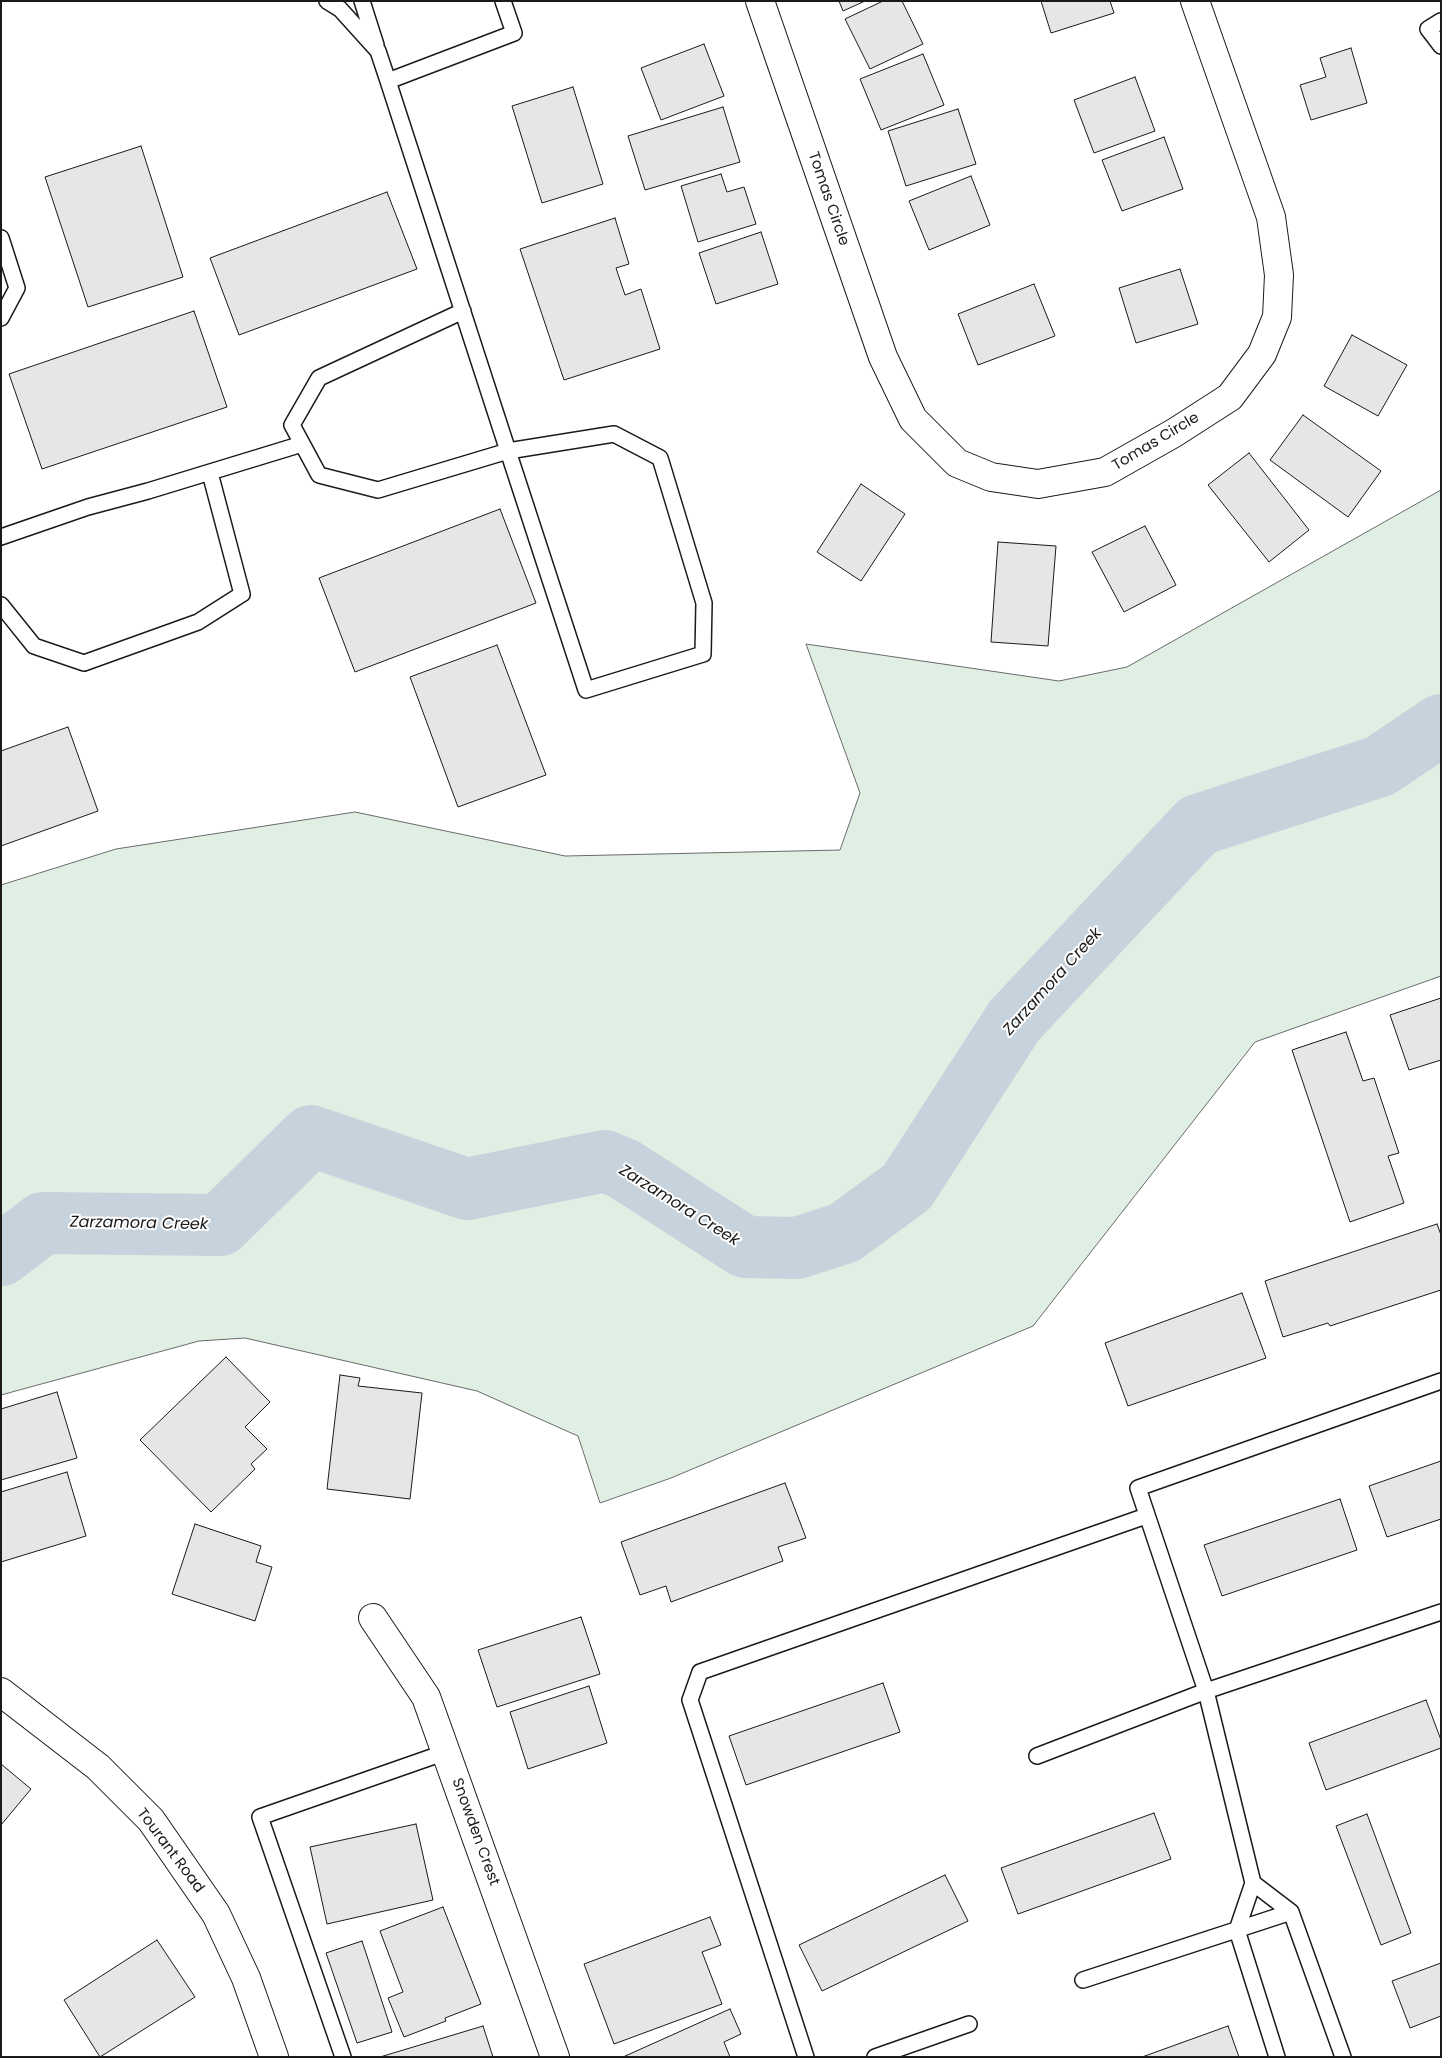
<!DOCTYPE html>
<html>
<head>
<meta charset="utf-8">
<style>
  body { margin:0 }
  #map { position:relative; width:1442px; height:2058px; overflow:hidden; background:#fff; font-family:Poppins,sans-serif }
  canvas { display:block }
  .frame { position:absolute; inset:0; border:2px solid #1a1a1a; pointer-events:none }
</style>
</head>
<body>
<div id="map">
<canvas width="1442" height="2058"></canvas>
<div class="frame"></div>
</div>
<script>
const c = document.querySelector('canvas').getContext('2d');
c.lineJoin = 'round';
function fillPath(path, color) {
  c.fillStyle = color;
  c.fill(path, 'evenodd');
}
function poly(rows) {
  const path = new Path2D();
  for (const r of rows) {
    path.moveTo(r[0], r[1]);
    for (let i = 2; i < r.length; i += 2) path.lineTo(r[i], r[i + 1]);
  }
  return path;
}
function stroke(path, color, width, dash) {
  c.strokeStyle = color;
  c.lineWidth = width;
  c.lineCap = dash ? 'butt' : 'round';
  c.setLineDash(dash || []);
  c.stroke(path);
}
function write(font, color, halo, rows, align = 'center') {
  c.font = font + ' Poppins,sans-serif';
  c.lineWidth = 4;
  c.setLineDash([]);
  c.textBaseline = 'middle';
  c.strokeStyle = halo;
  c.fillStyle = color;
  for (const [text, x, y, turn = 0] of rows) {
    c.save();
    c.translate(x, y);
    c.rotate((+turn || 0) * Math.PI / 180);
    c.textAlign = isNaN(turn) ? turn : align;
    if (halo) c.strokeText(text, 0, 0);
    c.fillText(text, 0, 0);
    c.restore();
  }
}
const green = poly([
  [1441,490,1441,976,1255,1042,1033,1326,671,1478,600,1503,578,1436,477,1391,245,1338,199,1341,1,1395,1,885,116,849,355,812,565,856,840,850,860,793,806,644,1059,681,1127,667,1441,490]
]);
fillPath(green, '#e0efe3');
stroke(green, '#6a6a6a', 1);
stroke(poly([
  [1,1255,43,1223,220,1225,311,1136,467,1189,605,1161,624,1169,745,1247,797,1248,844,1233,907,1187,1014,1021,1198,825,1380,766,1441,725]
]), '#c6d2dc', 62);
const building = poly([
  [839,1,865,1,843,11,839,1],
  [883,1,902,1,923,44,870,69,845,19,883,1],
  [1041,1,1110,1,1114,13,1051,33,1041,1],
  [704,44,724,96,661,120,641,68,704,44],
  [1351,48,1367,103,1311,120,1300,85,1326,77,1320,58,1351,48],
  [923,54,944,105,881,130,860,79,923,54],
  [1135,77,1155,131,1094,153,1074,100,1135,77],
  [573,87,603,184,542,203,512,106,573,87],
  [723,107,740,162,645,190,628,136,723,107],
  [958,109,976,164,906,186,888,131,958,109],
  [1164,137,1183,189,1122,211,1102,160,1164,137],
  [141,146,183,277,88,307,45,177,141,146],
  [721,174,727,192,744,187,756,224,698,242,681,186,721,174],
  [971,176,990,225,929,250,909,201,971,176],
  [387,192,417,269,239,335,210,258,387,192],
  [615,218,629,264,616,268,625,295,641,289,660,349,564,380,520,249,615,218],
  [761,232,778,284,716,304,699,253,761,232],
  [1180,269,1198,324,1136,343,1119,288,1180,269],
  [1034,284,1055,336,978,365,958,314,1034,284],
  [194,311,227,407,42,469,9,374,194,311],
  [1352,335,1407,365,1378,416,1324,386,1352,335],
  [1303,415,1381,471,1348,517,1270,460,1303,415],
  [1249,453,1309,530,1269,562,1208,485,1249,453],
  [861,484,905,514,861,581,817,552,861,484],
  [500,509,536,603,355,672,319,578,500,509],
  [1145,526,1176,585,1124,612,1092,552,1145,526],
  [998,542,1056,546,1048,646,991,642,998,542],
  [497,645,546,775,458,807,410,677,497,645],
  [68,727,98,811,1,846,1,751,68,727],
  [1441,998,1441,1060,1409,1070,1390,1015,1441,998],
  [1346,1032,1363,1081,1374,1078,1399,1153,1388,1156,1404,1203,1350,1222,1292,1050,1346,1032],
  [1437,1224,1441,1235,1441,1290,1330,1326,1328,1323,1283,1337,1265,1281,1437,1224],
  [1242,1293,1266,1358,1128,1406,1105,1343,1242,1293],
  [226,1357,270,1402,245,1427,267,1449,251,1464,255,1469,211,1512,140,1440,226,1357],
  [340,1375,360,1378,358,1386,422,1393,410,1499,327,1489,340,1375],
  [57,1392,77,1458,1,1480,1,1409,57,1392],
  [1441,1461,1441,1519,1387,1537,1369,1486,1441,1461],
  [67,1472,86,1536,1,1562,1,1492,67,1472],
  [785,1483,806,1538,778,1547,783,1561,671,1602,666,1586,640,1595,621,1542,785,1483],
  [1340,1499,1357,1550,1222,1596,1204,1545,1340,1499],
  [195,1524,261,1546,256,1562,272,1567,255,1621,172,1594,195,1524],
  [581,1617,600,1674,497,1707,478,1650,581,1617],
  [883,1683,900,1732,746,1785,729,1736,883,1683],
  [589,1686,607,1743,528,1769,510,1712,589,1686],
  [1426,1700,1441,1740,1441,1748,1326,1790,1309,1743,1426,1700],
  [1,1764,31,1789,1,1825,1,1764],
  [1154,1813,1171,1859,1018,1914,1001,1868,1154,1813],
  [1367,1814,1411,1933,1381,1945,1336,1826,1367,1814],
  [416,1824,433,1900,327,1924,310,1847,416,1824],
  [945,1875,968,1921,822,1991,799,1945,945,1875],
  [443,1907,481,2004,445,2018,446,2021,404,2037,388,1998,403,1992,380,1931,443,1907],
  [710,1917,721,1945,702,1952,722,2004,614,2044,584,1964,710,1917],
  [157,1940,195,1997,100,2057,64,2000,157,1940],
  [362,1941,392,2032,357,2043,326,1953,362,1941],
  [1441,1963,1441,2016,1410,2028,1392,1981,1441,1963],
  [730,2009,741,2034,724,2042,730,2057,623,2057,730,2009],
  [483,2026,493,2057,380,2057,483,2026],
  [1228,2026,1239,2057,1142,2057,1228,2026]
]);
fillPath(building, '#e6e6e6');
stroke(building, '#1a1a1a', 1);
const service = poly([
  [327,1,340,9,378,51,388,81,508,451,586,690,703,654,704,603,660,458,614,434,508,451,378,490,319,475,292,425,319,378,463,311],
  [362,1,376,45],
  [1441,21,1428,29,1441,46],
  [388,81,514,33,503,1],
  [1,238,17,288,1,318],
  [1,537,88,507,148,491,302,444],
  [1,605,34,646,84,663,198,622,242,594,210,473],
  [1037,1756,1206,1691,1441,1612],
  [1253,1883,1291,1912,1343,2057],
  [1083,1980,1291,1912],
  [343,2057,260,1817,446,1752],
  [806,2057,690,1700,700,1672,1146,1516],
  [875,2057,969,2024],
  [1277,2057,1237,1930,1253,1883,1206,1691,1138,1488,1441,1381]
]);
const minor = poly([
  [760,1,883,357,913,419,957,463,991,477,1038,484,1105,472,1174,433,1230,397,1262,354,1277,317,1279,275,1271,217,1195,1],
  [373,1618,426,1697,555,2057],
  [1,1692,98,1767,151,1820,216,1914,246,1978,274,2057]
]);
stroke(service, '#1a1a1a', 18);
stroke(minor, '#1a1a1a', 30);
stroke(service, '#fff', 15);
stroke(minor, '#fff', 28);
write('15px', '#1a1a1a', '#fff', [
  ["Tomas Circle",828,199,71],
  ["Tomas Circle",1156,442,-31],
  ["Snowden Crest",475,1832,70],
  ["Tourant Road",170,1851,53]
]);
write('italic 16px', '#1a1a1a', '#fff', [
  ["Zarzamora Creek",1053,982,-48],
  ["Zarzamora Creek",679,1206,32],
  ["Zarzamora Creek",139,1224,1]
]);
</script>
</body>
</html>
